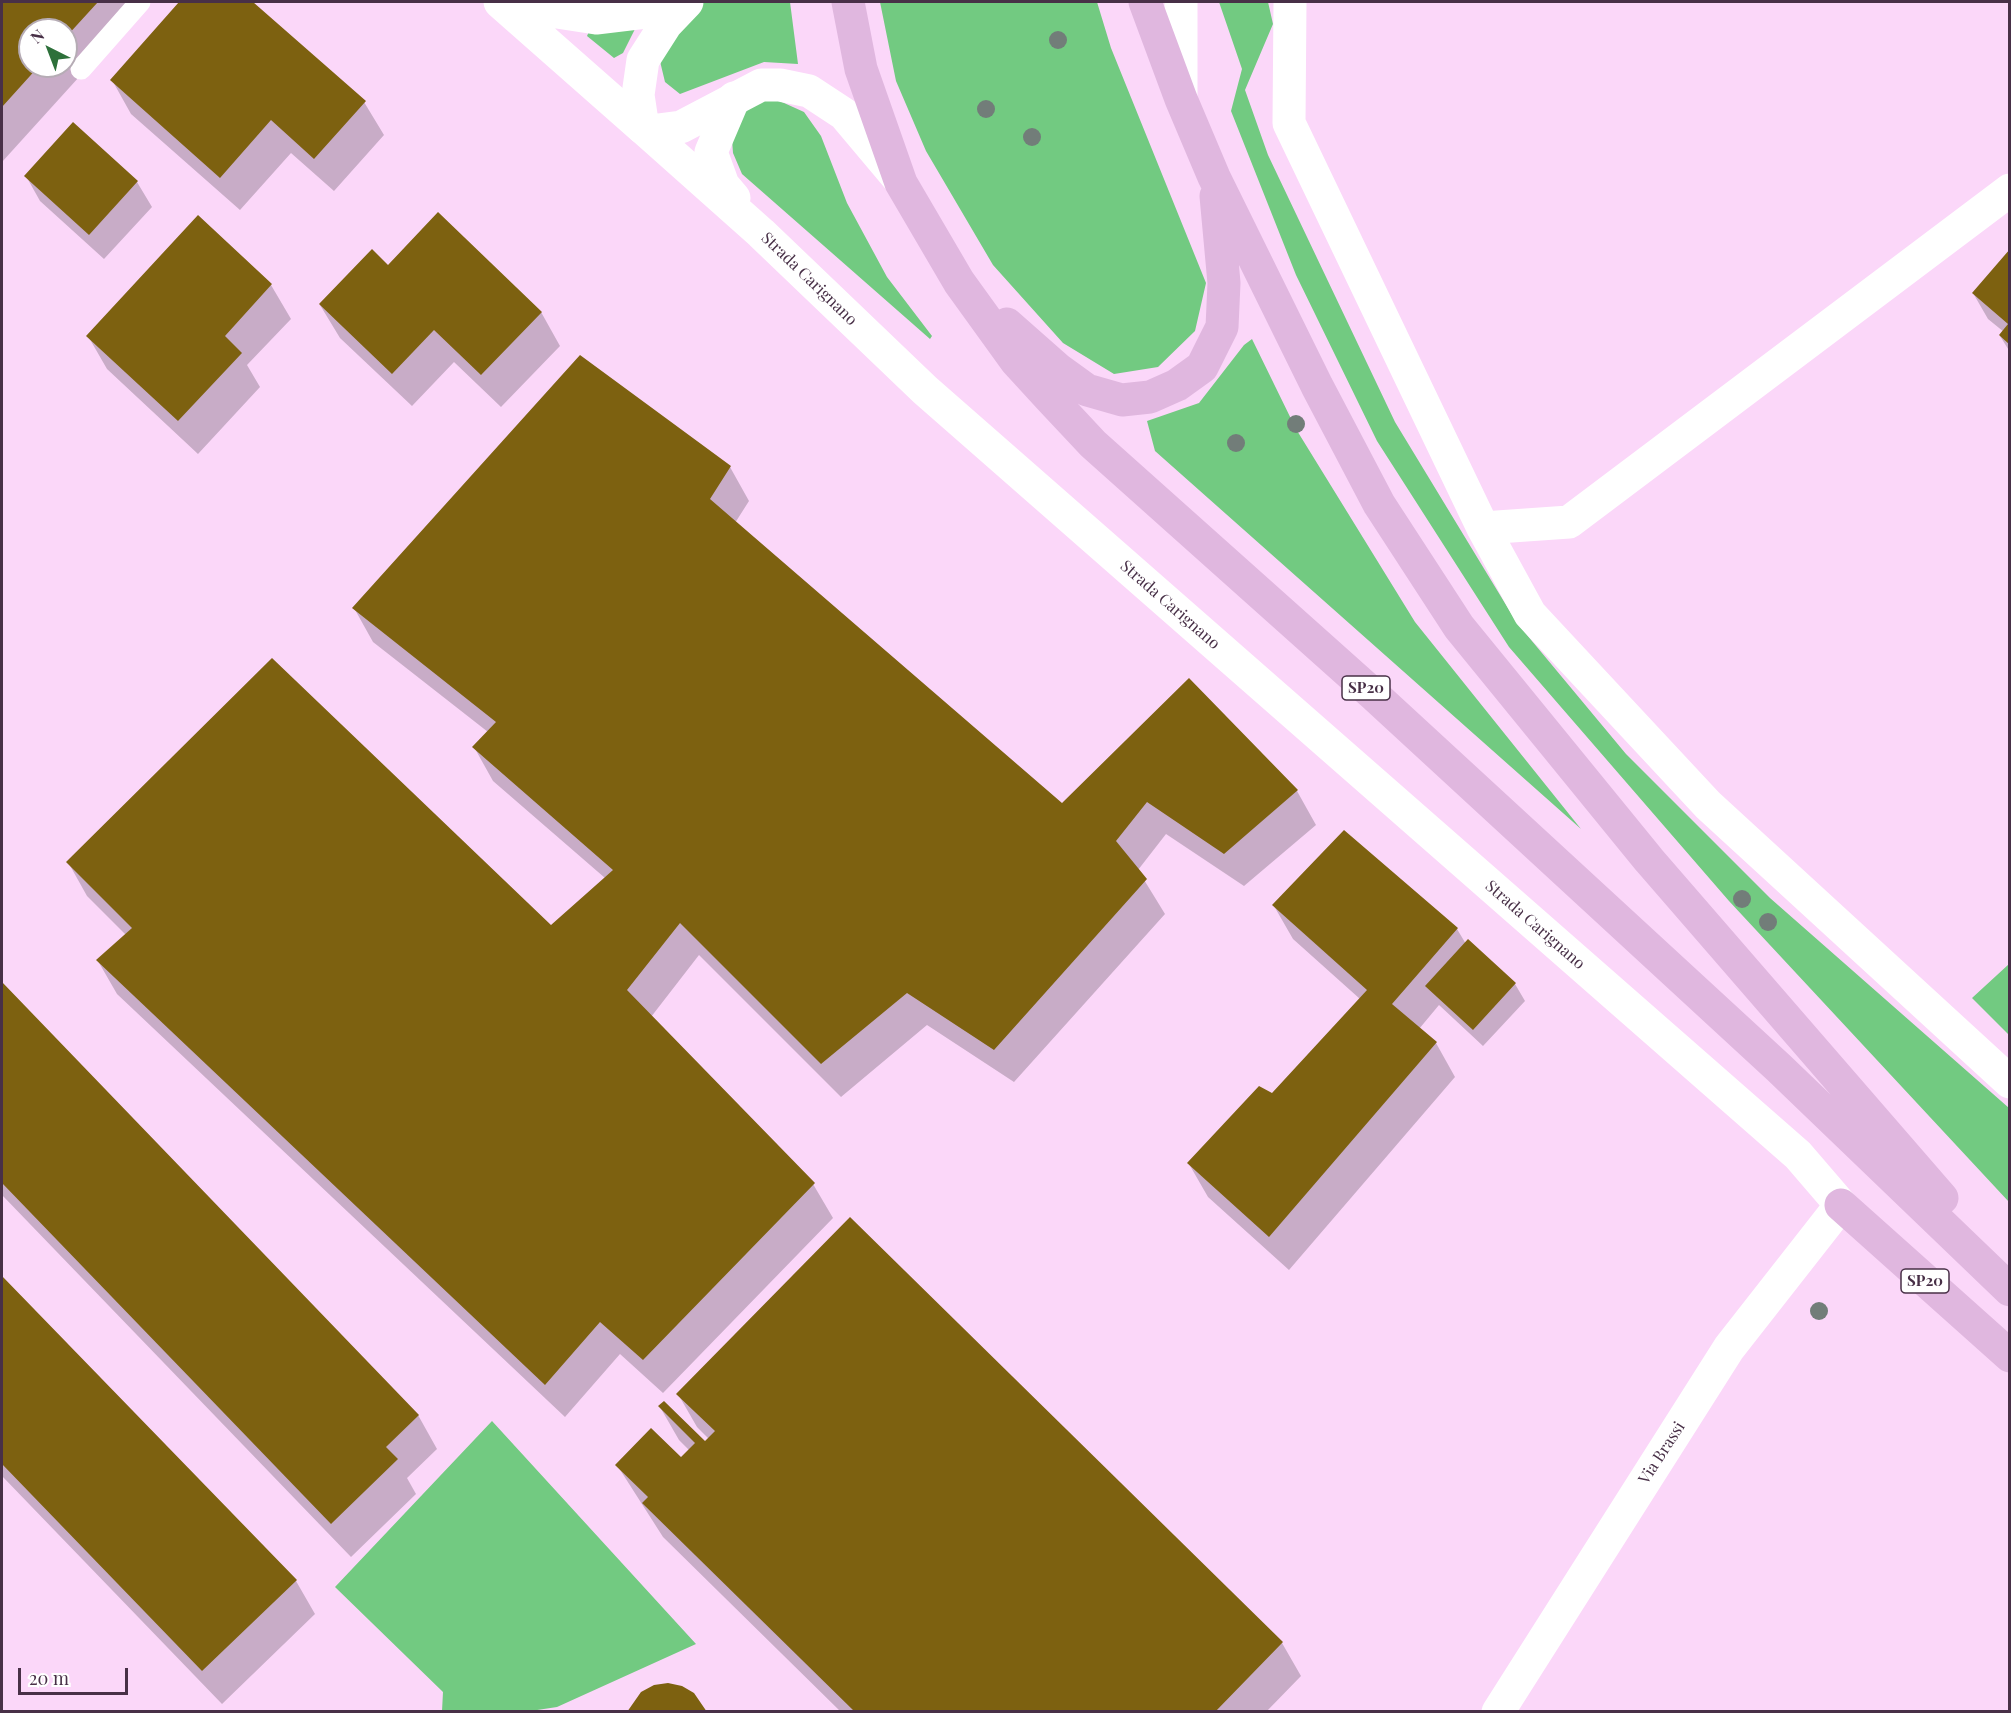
<!DOCTYPE html>
<html>
<head>
<meta charset="utf-8">
<style>
  body { margin:0 }
  #map { position:relative; width:2011px; height:1713px; overflow:hidden; background:#fbd7f9; font-family:"Playfair Display",serif }
  canvas { display:block }
  .frame { position:absolute; inset:0; border:3px solid #483047; pointer-events:none }
  .north { position:absolute; left:18px; top:18px; width:60px; height:60px; box-sizing:border-box; background:#fff; border:2px solid #b6acb5; border-radius:50%; rotate:318deg; font-size:16px; font-weight:700; line-height:24px; text-align:center; color:#483047 }
  .north::after { content:''; display:block; margin:auto; width:21px; height:27px; background:#2d703a; clip-path:polygon(50% 0,100% 100%,50% 72%,0 100%) }
  .scale { position:absolute; left:18px; top:1668px; width:110px; height:27px; box-sizing:border-box; border:3px solid #483047; border-top:0; padding-left:8px; font-size:18px; line-height:21px; white-space:nowrap; color:#483047; -webkit-text-stroke:4px #fff; paint-order:stroke }
</style>
</head>
<body>
<div id="map">
<canvas width="2011" height="1713"></canvas>
<div class="frame"></div>
<div class="north">N</div>
<div class="scale">20 m</div>
</div>
<script>
const c = document.querySelector('canvas').getContext('2d');
c.lineJoin = 'round';
function fillPath(path, color) {
  c.fillStyle = color;
  c.fill(path, 'evenodd');
}
function poly(rows) {
  const path = new Path2D();
  for (const r of rows) {
    path.moveTo(r[0], r[1]);
    for (let i = 2; i < r.length; i += 2) path.lineTo(r[i], r[i + 1]);
  }
  return path;
}
function stroke(path, color, width, dash) {
  c.strokeStyle = color;
  c.lineWidth = width;
  c.lineCap = dash ? 'butt' : 'round';
  c.setLineDash(dash || []);
  c.stroke(path);
}
function write(font, color, halo, rows, align = 'center') {
  c.font = font + ' "Playfair Display",serif';
  c.lineWidth = 6;
  c.setLineDash([]);
  c.textBaseline = 'middle';
  c.strokeStyle = halo;
  c.fillStyle = color;
  for (const [text, x, y, turn = 0] of rows) {
    c.save();
    c.translate(x, y);
    c.rotate((+turn || 0) * Math.PI / 180);
    c.textAlign = isNaN(turn) ? turn : align;
    if (halo) c.strokeText(text, 0, 0);
    c.fillText(text, 0, 0);
    c.restore();
  }
}
fillPath(poly([
  [701,2,790,2,798,64,764,62,680,94,665,82,659,57],
  [880,2,1097,2,1111,48,1206,283,1195,331,1158,367,1114,374,1063,343,993,265,926,151,896,81],
  [1219,2,1268,2,1273,24,1245,90,1268,155,1395,422,1517,623,1626,754,1770,898,2009,1108,2009,1202,1729,901,1509,647,1377,441,1296,275,1231,111,1242,69],
  [591,27,636,27,623,53,614,58,587,36],
  [773,98,804,112,821,136,847,203,887,277,932,336,930,339,742,174,733,153,731,126,753,103],
  [1252,339,1296,429,1415,622,1581,829,1155,451,1147,421,1199,403,1244,345],
  [2009,964,2009,1035,1972,998],
  [492,1421,696,1644,557,1707,524,1712,442,1711,443,1692,335,1587]
]), '#72ca81');
fillPath(poly([
  [2,2,147,2,2,162],
  [30,30,66,30,66,66,30,66],
  [181,2,251,2,364,102,384,135,334,191,291,153,240,210,131,114,112,80],
  [26,176,137,182,152,207,104,259,40,201],
  [198,217,271,285,291,319,247,365,260,387,198,454,107,369,88,336],
  [2010,251,2010,352,2000,336,2004,332,1988,319,1973,293],
  [320,305,541,312,560,346,501,407,454,362,412,406,340,338],
  [730,467,749,501,735,523,1062,805,1189,680,1297,791,1316,825,1244,886,1166,834,1138,870,1165,914,1014,1082,927,1025,841,1097,699,955,651,1017,813,1184,833,1218,663,1393,620,1354,565,1417,117,994,98,961,126,935,87,896,68,862,551,927,605,878,493,781,474,747,488,732,373,642,354,608],
  [1274,906,1457,929,1466,944,1515,984,1525,1001,1483,1046,1439,1005,1419,1029,1436,1043,1455,1077,1289,1270,1208,1197,1189,1164,1272,1095,1360,999,1293,939],
  [2,984,418,1415,437,1449,407,1478,416,1494,351,1557,2,1195],
  [2,1278,296,1581,315,1614,222,1704,2,1476],
  [678,1394,1282,1643,1301,1676,1266,1712,841,1712,663,1537,617,1465,681,1459,689,1450,679,1440,660,1407,705,1443,709,1439,697,1427]
]), '#0003');
fillPath(poly([
  [2,2,98,2,66,37,66,30,30,30,30,66,39,66,2,107],
  [179,2,253,2,366,101,314,159,271,120,220,178,110,80],
  [73,122,138,181,89,235,24,176],
  [438,212,542,312,481,375,434,330,392,374,319,304,372,249,388,265],
  [198,215,272,284,225,336,242,353,178,421,86,336],
  [2010,249,2010,345,1999,335,2008,324,1972,293],
  [580,355,731,466,710,499,1062,803,1189,678,1298,790,1224,854,1147,802,1116,841,1147,879,994,1050,907,993,821,1064,680,923,627,990,815,1183,643,1360,600,1322,545,1385,96,960,132,928,66,862,272,658,551,925,613,870,472,747,496,722,352,608],
  [1344,830,1458,928,1392,1004,1437,1042,1269,1237,1187,1163,1259,1086,1272,1093,1367,990,1272,905],
  [1468,939,1516,983,1473,1030,1425,986],
  [2,982,419,1415,386,1447,398,1459,331,1524,2,1183],
  [850,1217,1283,1642,1215,1712,855,1712,642,1503,648,1497,615,1465,651,1428,681,1457,695,1443,658,1406,664,1401,705,1441,715,1431,676,1394],
  [2,1276,297,1580,202,1671,2,1464],
  [668,1683,682,1686,694,1693,707,1712,627,1712,641,1692,654,1685]
]), '#7d6110');
stroke(poly([
  [81,69,140,2]
]), '#fff', 21);
stroke(poly([
  [687,2,666,24,643,60,638,95,643,128,761,233,925,390,1798,1155,1841,1205,1729,1348,1498,1712],
  [1181,2,1181,97],
  [1290,2,1289,123,1483,528,1530,614,1708,805,2010,1082],
  [734,98,711,152,723,185,734,198],
  [1483,528,1569,522,2010,190]
]), '#fff', 33);
stroke(poly([
  [500,2,643,128,658,130,681,127,761,85,780,85,809,91,844,114,897,177],
  [526,2,544,10,596,18,646,12,676,2]
]), '#fff', 33);
stroke(poly([
  [848,2,861,69,901,183,959,282,1016,361,1049,397,1093,444,1374,695,1779,1068,2010,1290],
  [1145,2,1181,99,1214,177,1317,386,1379,504,1459,627,1649,860,1942,1198],
  [1007,324,1058,369,1087,390,1122,400,1150,397,1177,385,1202,367,1222,327,1224,283,1216,196],
  [1841,1205,2010,1356]
]), '#e0b7df', 33);
c.fillStyle = '#727d79';
for (const [x, y] of [
  [1058,40],
  [986,109],
  [1032,137],
  [1296,424],
  [1236,443],
  [1742,899],
  [1768,922],
  [1819,1311]
]) {
  c.beginPath();
  c.arc(x, y, 9, 0, 2 * Math.PI);
  c.fill();
}
for (const [x, y, w] of [
  [1366,688,48],
  [1925,1281,48]
]) {
  const box = new Path2D();
  box.roundRect(x - w / 2, y - 12, w, 24, 4.5);
  c.fillStyle = '#fff';
  c.fill(box);
  stroke(box, '#483047', 1.5);
}
write('bold 15px', '#483047', null, [
  ["SP20",1366,688],
  ["SP20",1925,1281]
]);
write('16px', '#483047', '#fff', [
  ["Strada Carignano",809,279,44],
  ["Strada Carignano",1170,605,41],
  ["Strada Carignano",1535,925,41],
  ["Via Brassi",1662,1453,-57]
]);
</script>
</body>
</html>
